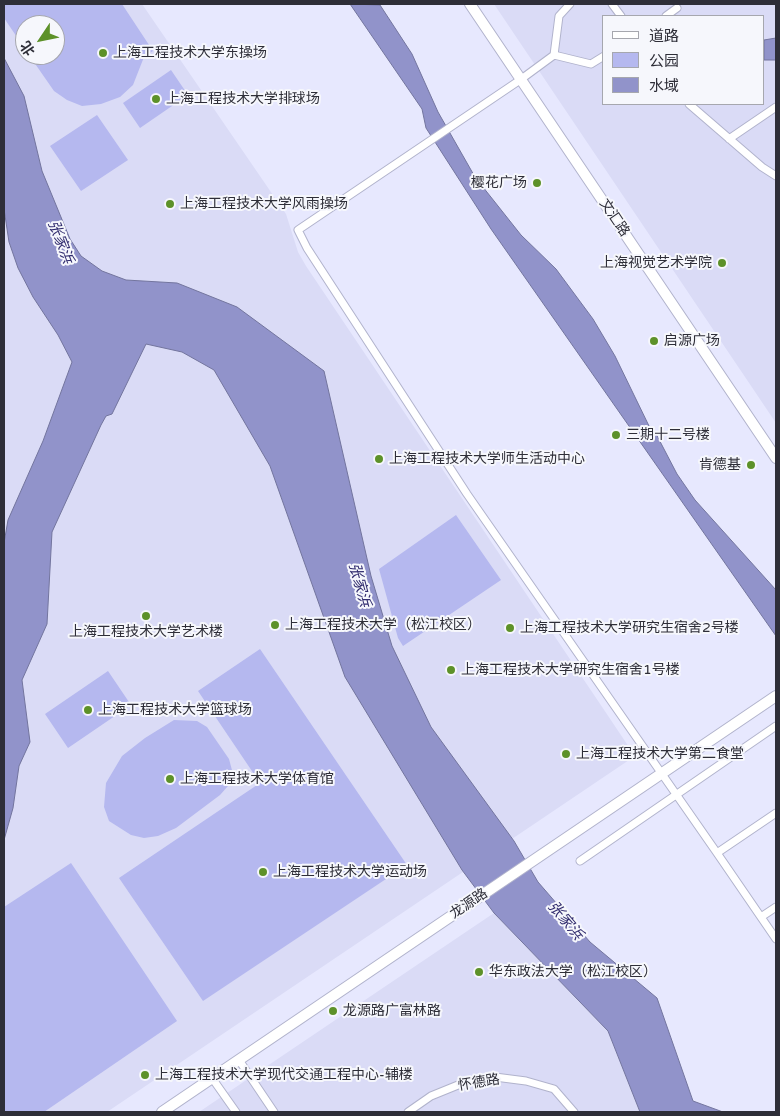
<!DOCTYPE html>
<html>
<head>
<meta charset="utf-8">
<style>
  body { margin:0 }
  #map { position:relative; width:780px; height:1116px; overflow:hidden; background:#e7e8fe; font-family:"Varela Round","Noto Sans SC",sans-serif }
  canvas { display:block }
  .frame { position:absolute; inset:0; border:5px solid #2e2e38; pointer-events:none }
  .legend { position:absolute; left:602px; top:15px; width:162px; height:90px; box-sizing:border-box; background:#f6f7fc; border:1px solid #a6a7ae; margin:0; padding:6px 9px; list-style:none; font-size:15px; color:#2e2e38 }
  .legend li { display:flex; align-items:center; gap:10px; height:25px }
  .legend b { width:25px; border:1px solid #a6a7ae }
  .north { position:absolute; left:15px; top:15px; width:50px; height:50px; box-sizing:border-box; background:#f6f7fc; border:1px solid #a6a7ae; border-radius:50%; rotate:236deg; font-size:14px; font-weight:700; line-height:20px; text-align:center; color:#2e2e38 }
  .north::after { content:''; display:block; margin:auto; width:18px; height:22px; background:#5d9129; clip-path:polygon(50% 0,100% 100%,50% 72%,0 100%) }
</style>
</head>
<body>
<div id="map">
<canvas width="780" height="1116"></canvas>
<div class="frame"></div>
<ul class="legend">
<li><b style="height:6px;background:#fff"></b>道路</li>
<li><b style="height:14px;background:#b5b8ef"></b>公园</li>
<li><b style="height:14px;background:#9193ca"></b>水域</li>
</ul>
<div class="north">北</div>
</div>
<script>
const c = document.querySelector('canvas').getContext('2d');
c.lineJoin = 'round';
function fillPath(path, color) {
  c.fillStyle = color;
  c.fill(path, 'evenodd');
}
function poly(rows) {
  const path = new Path2D();
  for (const r of rows) {
    path.moveTo(r[0], r[1]);
    for (let i = 2; i < r.length; i += 2) path.lineTo(r[i], r[i + 1]);
  }
  return path;
}
function stroke(path, color, width, dash) {
  c.strokeStyle = color;
  c.lineWidth = width;
  c.lineCap = dash ? 'butt' : 'round';
  c.setLineDash(dash || []);
  c.stroke(path);
}
function write(font, color, halo, rows, align = 'center') {
  c.font = font + ' "Varela Round","Noto Sans SC",sans-serif';
  c.lineWidth = 4;
  c.setLineDash([]);
  c.textBaseline = 'middle';
  c.strokeStyle = halo;
  c.fillStyle = color;
  for (const [text, x, y, turn = 0] of rows) {
    c.save();
    c.translate(x, y);
    c.rotate((+turn || 0) * Math.PI / 180);
    c.textAlign = isNaN(turn) ? turn : align;
    if (halo) c.strokeText(text, 0, 0);
    c.fillText(text, 0, 0);
    c.restore();
  }
}
fillPath(poly([
  [4,4,142,4,286,214,298,252,306,266,635,756,107,1112,4,1112],
  [25,25,55,25,55,55,25,55],
  [494,4,776,4,776,423],
  [604,16,764,16,764,104,604,104],
  [494,913,608,1031,640,1112,199,1112]
]), '#dadbf6');
fillPath(poly([
  [4,4,122,4,153,51,144,57,133,85,120,97,101,104,82,106,67,100,54,91,29,55,55,55,55,25,25,25,25,49,4,18],
  [171,70,188,95,140,128,123,103],
  [97,115,128,160,81,191,50,146],
  [456,515,501,580,403,646,398,638,379,569],
  [260,649,407,865,203,1001,119,878,260,783,198,691],
  [108,671,131,705,68,748,45,714],
  [174,720,197,721,207,727,229,759,233,774,228,786,220,795,176,828,158,836,144,838,131,835,109,821,104,807,106,783,122,756,145,738],
  [71,863,177,1021,44,1112,4,1112,4,907]
]), '#b5b8ef');
const water = poly([
  [350,4,380,5,412,54,438,112,475,177,521,235,556,269,593,319,615,356,650,428,653,428,677,474,695,500,776,590,776,636,491,229,426,128,422,109,350,4],
  [776,38,776,60,764,60,764,40,776,38],
  [4,58,24,96,42,171,70,239,81,256,102,271,126,280,177,283,237,307,324,371,371,576,392,646,431,727,514,841,538,882,590,942,657,998,693,1101,723,1112,640,1112,608,1031,494,913,462,870,345,677,270,466,214,370,182,352,146,344,112,414,106,416,101,425,52,532,47,624,22,680,30,742,19,766,13,808,4,840,4,543,8,520,43,441,72,362,58,335,33,297,18,268,9,242,4,209,4,58]
]);
fillPath(water, '#9193ca');
stroke(water, '#73759e', 1);
const street = poly([
  [570,4,559,16,554,55,520,80,298,230,307,248,467,494,717,853,776,813],
  [612,4,621,16],
  [666,16,677,8],
  [554,55,591,64,604,56],
  [689,104,762,167,776,176],
  [729,139,776,107],
  [717,853,776,939],
  [580,861,776,726],
  [761,917,776,907],
  [239,1060,274,1112],
  [212,1078,236,1112],
  [408,1112,431,1096,463,1083,495,1077,526,1081,554,1089,574,1112]
]);
const secondary = poly([
  [470,4,776,458],
  [162,1112,776,696]
]);
stroke(street, '#b1b3cc', 9);
stroke(secondary, '#b1b3cc', 12);
stroke(street, '#fff', 7);
stroke(secondary, '#fff', 10);
for (const [x, y, r, color] of [
  [103,53,5,"#5d9129"],
  [156,99,5,"#5d9129"],
  [537,183,5,"#5d9129"],
  [170,204,5,"#5d9129"],
  [722,263,5,"#5d9129"],
  [654,341,5,"#5d9129"],
  [616,435,5,"#5d9129"],
  [379,459,5,"#5d9129"],
  [751,465,5,"#5d9129"],
  [146,616,5,"#5d9129"],
  [275,625,5,"#5d9129"],
  [510,628,5,"#5d9129"],
  [451,670,5,"#5d9129"],
  [88,710,5,"#5d9129"],
  [566,754,5,"#5d9129"],
  [170,779,5,"#5d9129"],
  [263,872,5,"#5d9129"],
  [479,972,5,"#5d9129"],
  [333,1011,5,"#5d9129"],
  [145,1075,5,"#5d9129"]
]) {
  const dot = new Path2D();
  dot.arc(x, y, r, 0, 2 * Math.PI);
  c.fillStyle = color;
  c.fill(dot);
  stroke(dot, '#f6f7fc', 2);
}
write('14px', '#2e2e38', '#f6f7fc', [
  ["上海工程技术大学东操场",113,53],
  ["上海工程技术大学排球场",166,99],
  ["樱花广场",527,183,"right"],
  ["上海工程技术大学风雨操场",180,204],
  ["上海视觉艺术学院",712,263,"right"],
  ["启源广场",664,341],
  ["三期十二号楼",626,435],
  ["上海工程技术大学师生活动中心",389,459],
  ["肯德基",741,465,"right"],
  ["上海工程技术大学（松江校区）",285,625],
  ["上海工程技术大学研究生宿舍2号楼",520,628],
  ["上海工程技术大学艺术楼",146,632,"center"],
  ["上海工程技术大学研究生宿舍1号楼",461,670],
  ["上海工程技术大学篮球场",98,710],
  ["上海工程技术大学第二食堂",576,754],
  ["上海工程技术大学体育馆",180,779],
  ["上海工程技术大学运动场",273,872],
  ["华东政法大学（松江校区）",489,972],
  ["龙源路广富林路",343,1011],
  ["上海工程技术大学现代交通工程中心-辅楼",155,1075]
], 'left');
write('14px', '#2e2e38', '#f6f7fc', [
  ["文汇路",614,218,56],
  ["龙源路",469,904,-34],
  ["怀德路",479,1083,-9]
]);
write('italic 15px', '#322d6f', '#f6f7fc', [
  ["张家浜",60,242,69],
  ["张家浜",359,585,75],
  ["张家浜",565,921,50]
]);
</script>
</body>
</html>
